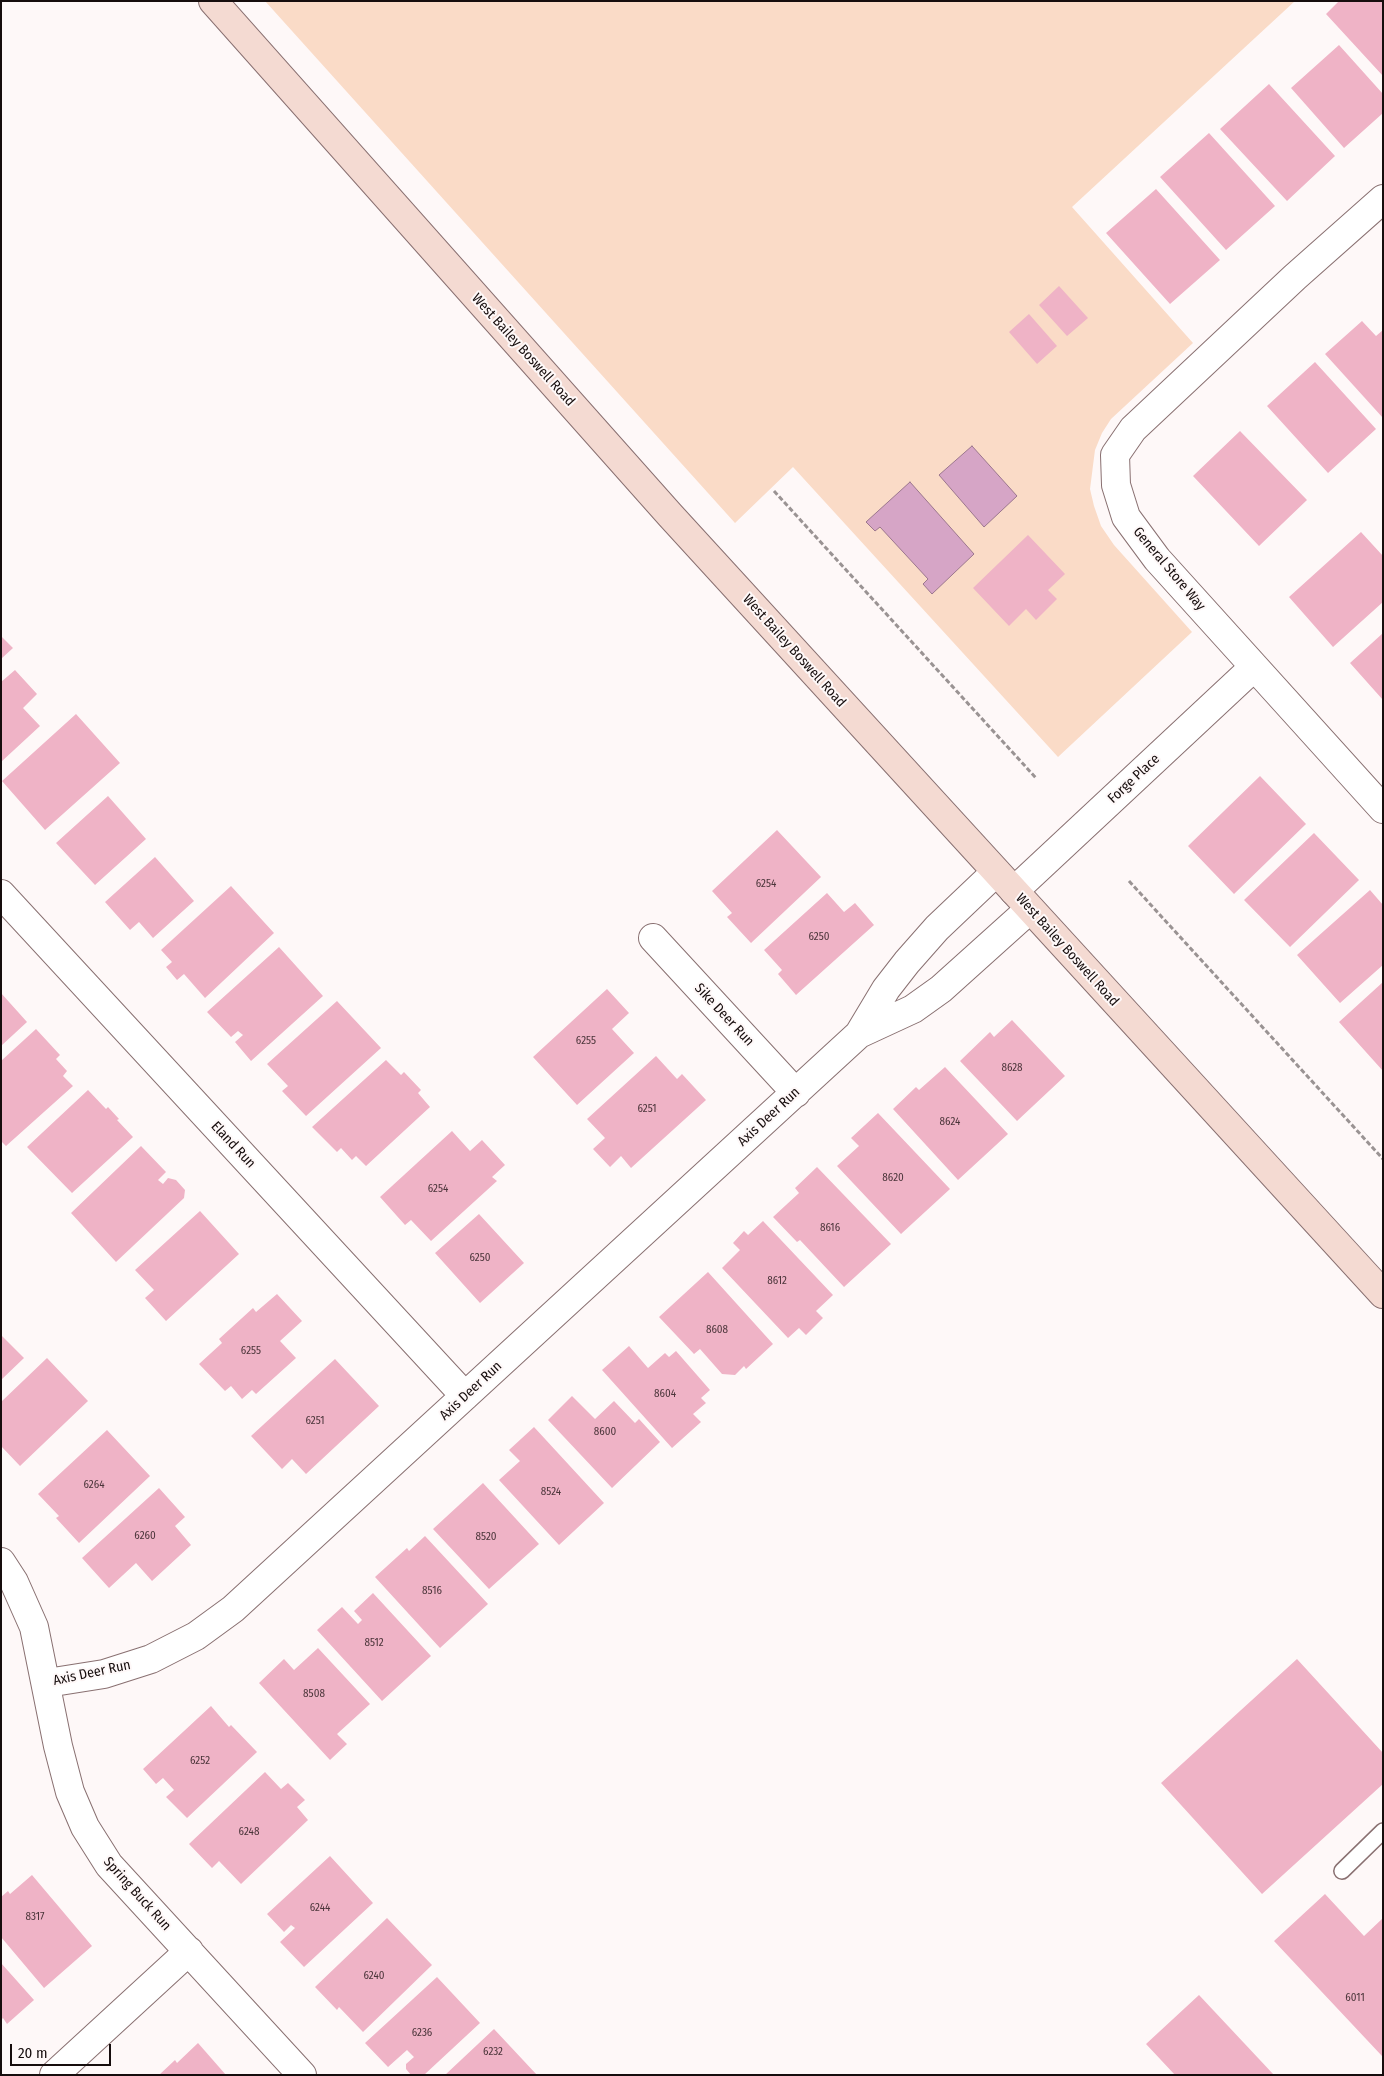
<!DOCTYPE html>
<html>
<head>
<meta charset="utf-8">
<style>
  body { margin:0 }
  #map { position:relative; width:1384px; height:2076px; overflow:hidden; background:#fef8f8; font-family:"Fira Sans Condensed",sans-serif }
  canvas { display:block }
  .frame { position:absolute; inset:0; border:2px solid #160d0d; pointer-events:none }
  .scale { position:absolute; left:10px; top:2044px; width:101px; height:22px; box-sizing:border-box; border:2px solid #160d0d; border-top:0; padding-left:6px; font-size:15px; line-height:18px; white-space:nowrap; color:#160d0d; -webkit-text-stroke:4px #fef8f8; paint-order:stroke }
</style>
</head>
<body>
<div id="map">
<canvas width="1384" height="2076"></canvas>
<div class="frame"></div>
<div class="scale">20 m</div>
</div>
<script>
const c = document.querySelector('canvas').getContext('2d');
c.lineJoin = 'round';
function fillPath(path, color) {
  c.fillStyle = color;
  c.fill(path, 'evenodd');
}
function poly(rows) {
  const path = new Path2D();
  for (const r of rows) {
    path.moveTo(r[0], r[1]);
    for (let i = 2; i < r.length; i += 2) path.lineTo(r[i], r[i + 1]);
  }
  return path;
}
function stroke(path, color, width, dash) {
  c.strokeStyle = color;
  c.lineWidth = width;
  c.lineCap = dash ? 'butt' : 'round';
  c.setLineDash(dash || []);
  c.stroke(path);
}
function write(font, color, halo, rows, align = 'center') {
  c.font = font + ' "Fira Sans Condensed",sans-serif';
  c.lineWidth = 4;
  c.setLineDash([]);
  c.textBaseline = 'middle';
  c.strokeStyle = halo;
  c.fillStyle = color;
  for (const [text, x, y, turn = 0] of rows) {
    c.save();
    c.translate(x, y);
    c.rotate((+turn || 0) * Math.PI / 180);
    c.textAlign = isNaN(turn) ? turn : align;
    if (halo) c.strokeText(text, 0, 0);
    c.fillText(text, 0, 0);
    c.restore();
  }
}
fillPath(poly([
  [265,1,1295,1,1072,207,1193,343,1111,419,1102,433,1095,450,1090,489,1094,506,1101,526,1114,545,1192,632,1058,757,793,467,735,523]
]), '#fadbc7');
const water = poly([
  [972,446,1017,496,984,527,939,475,972,446],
  [910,482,974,554,932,594,923,584,928,579,880,527,875,531,866,522,910,482]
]);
fillPath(water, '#d6a5c6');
stroke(water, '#9c778e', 1);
fillPath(poly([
  [1339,1,1383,1,1383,76,1326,14],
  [1339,45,1383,94,1383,113,1344,148,1291,88],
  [1269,84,1335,156,1287,201,1220,129],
  [1209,133,1275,206,1226,250,1160,177],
  [1156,189,1220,260,1170,304,1106,233],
  [1059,286,1088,318,1067,336,1039,305],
  [1029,314,1057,346,1037,364,1009,332],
  [1362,321,1376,336,1383,330,1383,418,1325,354],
  [1315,362,1376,429,1328,473,1267,406],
  [1240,431,1307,500,1259,546,1193,476],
  [1361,532,1383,556,1383,602,1333,647,1289,597],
  [1028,535,1065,574,1048,590,1057,599,1036,620,1026,609,1009,626,973,588],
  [1383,633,1383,700,1350,663],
  [1,636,13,648,1,659],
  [15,670,37,694,23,708,40,726,1,762,1,682],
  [76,714,120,763,45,830,2,781],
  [1260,776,1306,824,1234,894,1188,846],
  [108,796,146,839,95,885,56,843],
  [777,830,821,877,751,943,727,917,732,913,712,891],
  [1314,833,1359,880,1290,947,1244,900],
  [155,857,194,901,153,938,139,922,130,930,105,902],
  [231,886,274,933,205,998,184,974,177,980,166,967,172,962,161,950],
  [1370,890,1383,905,1383,965,1340,1003,1297,955],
  [827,893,844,912,855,903,874,925,796,995,778,974,782,970,764,950],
  [279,947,323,996,251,1061,235,1042,243,1035,238,1031,231,1037,207,1012],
  [1383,982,1383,1071,1339,1022],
  [607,989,629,1013,612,1029,634,1053,577,1105,533,1057],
  [1,993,27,1022,1,1046],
  [337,1001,381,1048,306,1116,282,1091,288,1086,267,1064],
  [1012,1020,1065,1076,1017,1121,960,1061,990,1032,994,1037],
  [36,1029,60,1055,56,1059,67,1071,63,1076,73,1086,6,1146,1,1141,1,1061],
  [656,1056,677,1079,682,1074,706,1100,631,1168,621,1156,610,1167,593,1149,605,1138,587,1119],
  [386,1060,401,1075,404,1072,421,1090,418,1093,430,1107,366,1166,356,1156,352,1160,341,1148,337,1152,312,1127],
  [945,1067,1008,1134,958,1180,893,1109,916,1087,919,1090],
  [88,1090,106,1109,108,1107,119,1119,117,1120,133,1137,72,1193,27,1147],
  [878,1113,950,1189,901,1234,837,1166,859,1146,851,1138],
  [452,1131,470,1151,482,1140,505,1165,492,1177,497,1181,431,1241,411,1220,405,1225,380,1197],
  [141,1146,166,1172,158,1180,163,1184,168,1178,176,1180,185,1190,184,1198,116,1262,71,1213],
  [817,1167,891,1244,844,1287,800,1240,797,1242,773,1217,799,1193,795,1188],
  [200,1211,239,1254,166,1321,145,1298,154,1290,135,1270],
  [479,1214,524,1263,480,1303,435,1253],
  [763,1221,833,1295,816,1311,823,1318,806,1335,799,1328,788,1338,722,1268,740,1250,733,1243,744,1231,748,1235],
  [708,1272,773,1344,746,1369,744,1366,735,1375,722,1374,700,1349,694,1354,659,1317],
  [277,1294,302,1321,280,1341,296,1358,256,1394,252,1390,242,1399,231,1386,225,1391,199,1364,222,1343,219,1339,253,1308,256,1312],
  [1,1335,24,1358,1,1380],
  [629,1346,648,1368,665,1353,669,1357,676,1351,710,1390,701,1398,706,1403,693,1414,701,1422,672,1448,602,1370],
  [47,1358,88,1401,20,1466,1,1446,1,1402],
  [335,1359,379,1406,306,1474,292,1459,282,1469,251,1436],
  [572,1396,595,1419,614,1401,635,1423,639,1419,660,1442,612,1488,548,1420],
  [534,1427,604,1503,559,1545,499,1480,520,1461,509,1450],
  [107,1430,150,1476,79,1543,56,1518,59,1516,38,1494],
  [483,1483,539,1544,489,1589,433,1529],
  [159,1488,185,1517,175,1526,191,1545,152,1581,136,1563,109,1588,82,1558],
  [425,1536,488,1604,440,1648,375,1577,407,1548,409,1551],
  [373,1593,431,1656,382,1701,317,1630,342,1607,358,1624,362,1620,354,1611],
  [318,1648,370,1704,337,1734,347,1744,330,1760,259,1683,284,1659,294,1670],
  [1297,1659,1383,1753,1383,1784,1262,1894,1161,1783],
  [211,1706,229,1727,231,1725,257,1752,187,1818,166,1797,174,1790,163,1778,156,1784,143,1769],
  [265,1772,281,1789,288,1783,305,1800,297,1807,308,1820,241,1884,219,1861,212,1868,189,1844],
  [330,1856,373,1903,304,1967,280,1942,295,1928,291,1925,284,1932,267,1914],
  [32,1875,92,1946,44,1988,1,1937,1,1897,8,1891,10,1894],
  [1325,1894,1364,1936,1383,1918,1382,2056,1274,1941],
  [387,1918,432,1965,363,2032,339,2007,337,2010,315,1987],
  [1,1963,34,2000,7,2024,3,2018,1,2020],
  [437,1977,480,2023,424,2075,411,2075,406,2069,406,2064,414,2057,407,2050,388,2067,365,2043],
  [1199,1995,1274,2075,1175,2075,1146,2044],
  [494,2029,537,2075,445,2075],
  [198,2043,226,2075,159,2075,175,2060,177,2063]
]), '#efb3c6');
const service = poly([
  [1342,1871,1383,1831]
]);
const minor = poly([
  [1383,199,1295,277,1133,429,1115,455,1116,485,1126,517,1157,559,1383,809],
  [1014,891,1254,667],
  [1,894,465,1396],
  [653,938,796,1093],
  [859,1034,913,1009,941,989,1030,909],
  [1,1562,14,1582,34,1627,58,1746,70,1792,85,1827,109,1865,302,2075],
  [47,1683,104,1674,151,1659,196,1636,233,1609,859,1034,886,989,907,962,937,928,996,872],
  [54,2075,189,1951]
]);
const secondary = poly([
  [213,1,670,515,1383,1294]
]);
stroke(service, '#897071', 18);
stroke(minor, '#897071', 30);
stroke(secondary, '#897071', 30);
stroke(poly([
  [774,491,1036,778],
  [1129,881,1383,1159]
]), '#9a9393', 3, [5, 2.5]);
stroke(service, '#fff', 15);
stroke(minor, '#fff', 28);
stroke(secondary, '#f4dad2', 28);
write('11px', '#4c363b', null, [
  ["6254",766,884],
  ["6250",819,937],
  ["6255",586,1041],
  ["8628",1012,1068],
  ["6251",647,1109],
  ["8624",950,1122],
  ["8620",893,1178],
  ["6254",438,1189],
  ["8616",830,1228],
  ["6250",480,1258],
  ["8612",777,1281],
  ["8608",717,1330],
  ["6255",251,1351],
  ["8604",665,1394],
  ["6251",315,1421],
  ["8600",605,1432],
  ["6264",94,1485],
  ["8524",551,1492],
  ["6260",145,1536],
  ["8520",486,1537],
  ["8516",432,1591],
  ["8512",374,1643],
  ["8508",314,1694],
  ["6252",200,1761],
  ["6248",249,1832],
  ["6244",320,1908],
  ["8317",35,1917],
  ["6240",374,1976],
  ["6011",1355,1998],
  ["6236",422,2033],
  ["6232",493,2052]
]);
write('14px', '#160d0d', '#fef8f8', [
  ["West Bailey Boswell Road",523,350,48],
  ["General Store Way",1169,569,50],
  ["West Bailey Boswell Road",794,651,48],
  ["Forge Place",1134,779,-43],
  ["West Bailey Boswell Road",1067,950,48],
  ["Sike Deer Run",724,1015,47],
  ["Axis Deer Run",769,1117,-43],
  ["Eland Run",233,1145,47],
  ["Axis Deer Run",471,1391,-43],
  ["Axis Deer Run",92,1673,-12],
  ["Spring Buck Run",137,1894,48]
]);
</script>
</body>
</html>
